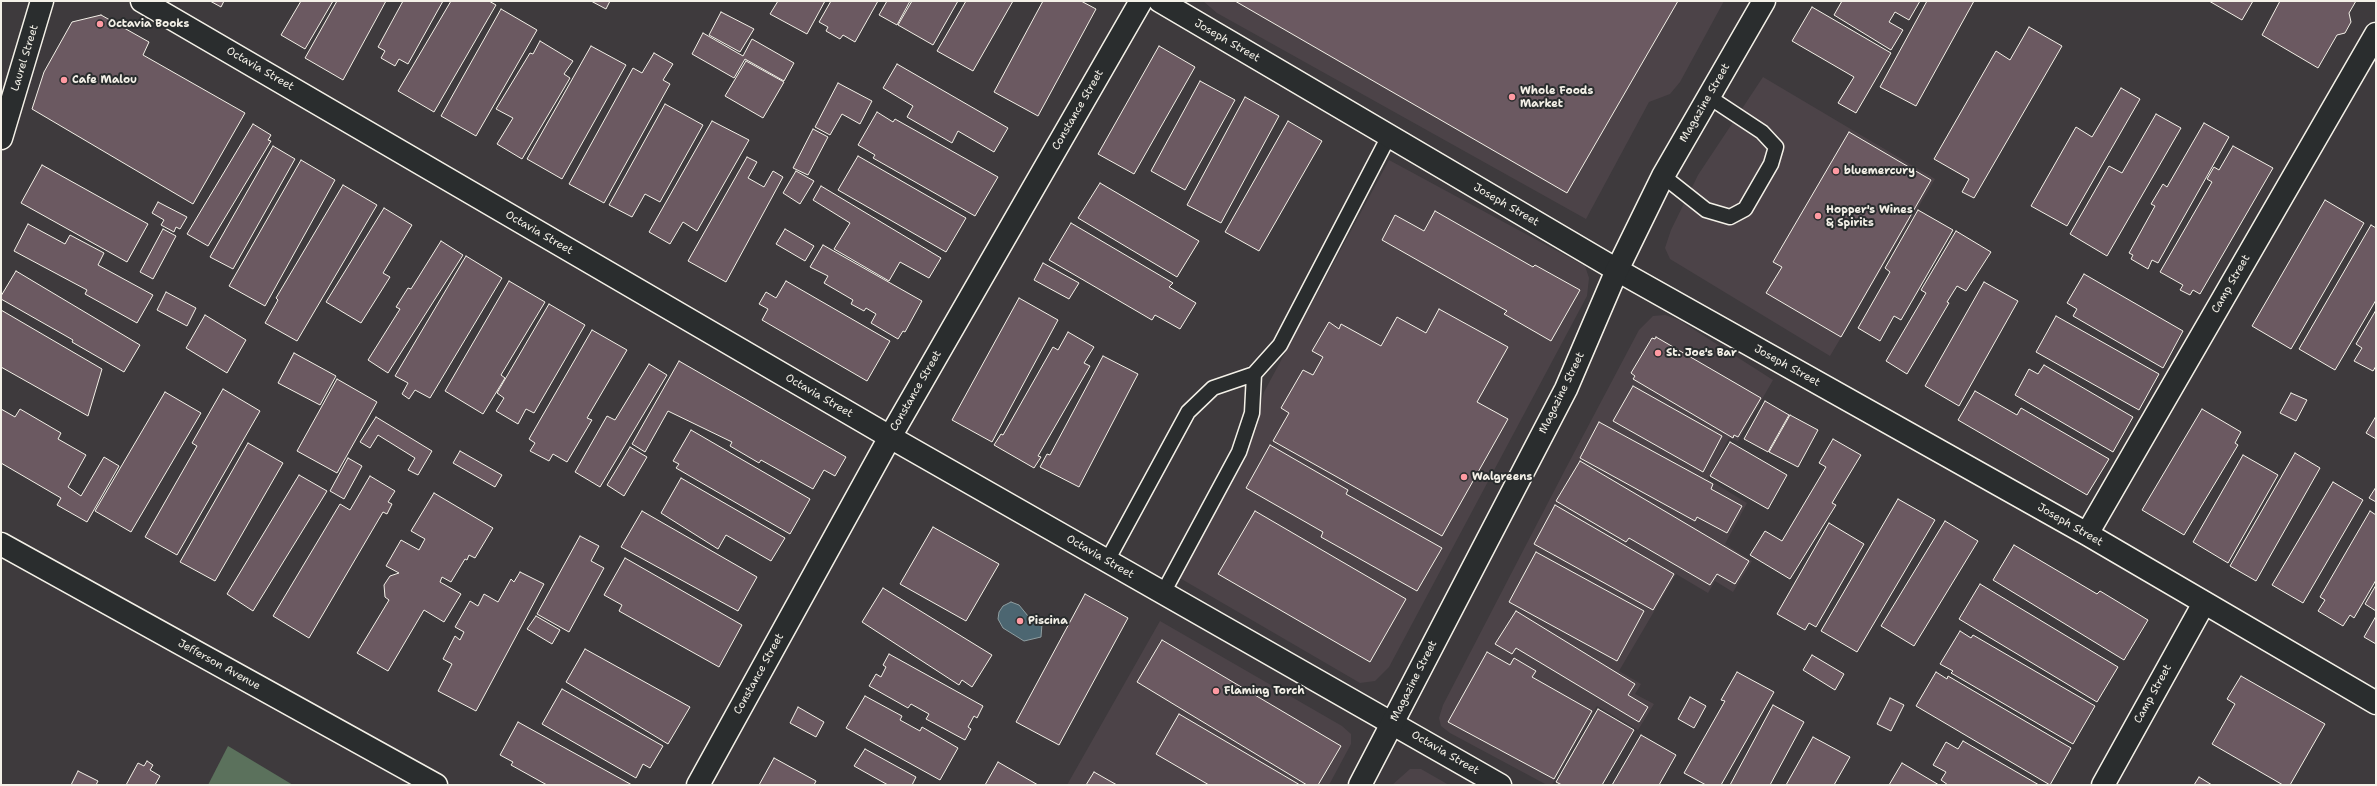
<!DOCTYPE html>
<html>
<head>
<meta charset="utf-8">
<style>
  body { margin:0 }
  #map { position:relative; width:2377px; height:786px; overflow:hidden; background:#3e3a3d; font-family:"Shantell Sans",sans-serif }
  canvas { display:block }
  .frame { position:absolute; inset:0; border:2px solid #f4f1e8; pointer-events:none }
</style>
</head>
<body>
<div id="map">
<canvas width="2377" height="786"></canvas>
<div class="frame"></div>
</div>
<script>
const c = document.querySelector('canvas').getContext('2d');
c.lineJoin = 'round';
function fillPath(path, color) {
  c.fillStyle = color;
  c.fill(path, 'evenodd');
}
function poly(rows) {
  const path = new Path2D();
  for (const r of rows) {
    path.moveTo(r[0], r[1]);
    for (let i = 2; i < r.length; i += 2) path.lineTo(r[i], r[i + 1]);
  }
  return path;
}
function stroke(path, color, width, dash) {
  c.strokeStyle = color;
  c.lineWidth = width;
  c.lineCap = dash ? 'butt' : 'round';
  c.setLineDash(dash || []);
  c.stroke(path);
}
function write(font, color, halo, rows, align = 'center') {
  c.font = font + ' "Shantell Sans",sans-serif';
  c.lineWidth = 4;
  c.setLineDash([]);
  c.textBaseline = 'middle';
  c.strokeStyle = halo;
  c.fillStyle = color;
  for (const [text, x, y, turn = 0] of rows) {
    c.save();
    c.translate(x, y);
    c.rotate((+turn || 0) * Math.PI / 180);
    c.textAlign = isNaN(turn) ? turn : align;
    if (halo) c.strokeText(text, 0, 0);
    c.fillText(text, 0, 0);
    c.restore();
  }
}
fillPath(poly([
  [1203,1,1724,1,1680,82,1670,94,1649,102,1586,219,1217,13],
  [1763,77,1935,179,1830,356,1670,259,1665,248,1671,230,1698,175],
  [1389,160,1585,266,1589,278,1587,296,1389,667,1375,681,1360,683,1178,577,1246,457,1264,392],
  [1665,315,1679,320,1773,380,1738,441,1729,438,1708,479,1747,503,1725,544,1752,561,1733,592,1715,581,1708,593,1676,574,1619,671,1641,684,1635,694,1654,704,1638,730,1597,706,1552,785,1547,785,1450,733,1441,726,1439,718,1443,705,1566,468,1639,330,1653,316],
  [1160,621,1342,726,1351,734,1351,744,1329,785,1067,785],
  [1410,769,1421,769,1449,785,1392,785]
]), '#4c4348');
fillPath(poly([
  [228,746,293,785,208,785]
]), '#5b715c');
const water = poly([
  [1011,602,1019,605,1028,616,1039,618,1042,624,1041,637,1024,641,1003,628,998,619,999,612,1003,606,1011,602]
]);
fillPath(water, '#4c6671');
stroke(water, '#8f9ea1', 1);
const building = poly([
  [210,1,224,1,221,7,210,1],
  [301,1,333,1,305,49,281,35,301,1],
  [337,1,386,1,343,80,305,58,337,1],
  [403,1,443,1,408,64,399,59,395,66,381,58,385,51,378,47,403,1],
  [451,1,489,1,496,5,434,112,398,91,451,1],
  [591,1,610,1,606,9,591,1],
  [778,1,825,1,807,34,770,14,778,1],
  [831,1,878,1,855,42,843,35,840,39,826,31,828,27,819,22,831,1],
  [887,1,910,1,897,25,879,15,887,1],
  [912,1,958,1,933,45,898,25,912,1],
  [966,1,1013,1,973,71,937,51,966,1],
  [1043,1,1081,1,1096,9,1038,116,994,92,1043,1],
  [1235,1,1678,1,1567,193,1235,1],
  [1842,1,1920,1,1909,20,1895,12,1889,22,1903,30,1891,50,1834,15,1842,1],
  [1927,1,1974,1,1916,106,1880,87,1927,1],
  [2209,1,2253,1,2242,20,2209,1],
  [2280,1,2356,1,2349,13,2351,22,2345,33,2337,35,2318,68,2262,35,2280,1],
  [1812,7,1891,53,1856,113,1838,103,1854,77,1792,41,1812,7],
  [501,9,537,30,476,136,441,116,501,9],
  [721,12,754,29,740,52,709,35,721,12],
  [101,15,149,42,143,55,245,113,193,204,32,109,44,72,72,22,101,15],
  [2029,27,2062,46,1974,198,1962,192,1969,179,1934,159,1996,51,2010,60,2029,27],
  [703,33,743,56,752,39,794,63,784,81,745,59,734,78,692,54,703,33],
  [540,41,573,61,564,74,570,78,522,159,497,144,513,118,496,109,530,53,533,54,540,41],
  [591,46,626,65,562,179,527,159,591,46],
  [1159,46,1195,67,1134,174,1098,154,1159,46],
  [654,53,673,64,663,80,670,84,604,203,569,184,633,68,642,73,654,53],
  [746,61,784,82,763,118,725,96,746,61],
  [897,64,1008,128,994,152,958,131,952,143,907,117,913,106,883,88,897,64],
  [1200,81,1235,100,1185,190,1151,171,1200,81],
  [838,83,872,101,860,124,842,114,830,135,815,127,838,83],
  [2121,88,2140,99,2067,226,2031,206,2076,127,2092,137,2121,88],
  [1245,97,1279,116,1221,223,1187,205,1245,97],
  [665,104,703,125,660,202,645,194,632,217,609,205,665,104],
  [877,112,893,122,895,119,998,177,975,216,873,158,875,155,858,145,877,112],
  [2156,114,2181,128,2107,256,2070,234,2109,166,2122,173,2156,114],
  [712,121,749,140,697,231,683,222,670,244,649,232,712,121],
  [1288,121,1322,141,1259,251,1225,232,1288,121],
  [2204,123,2229,137,2158,263,2152,260,2148,269,2131,259,2133,255,2129,253,2155,206,2151,204,2163,184,2167,187,2204,123],
  [253,124,271,135,268,140,271,141,208,246,187,234,253,124],
  [813,129,828,137,808,175,793,168,813,129],
  [1849,132,1931,180,1841,337,1766,293,1782,267,1773,262,1849,132],
  [273,146,295,159,233,269,210,257,273,146],
  [2233,146,2273,168,2200,294,2193,290,2190,295,2180,290,2183,285,2160,272,2212,182,2207,179,2214,167,2219,170,2233,146],
  [858,156,966,218,946,252,838,190,858,156],
  [747,157,757,162,748,178,764,187,773,171,783,177,726,282,688,261,747,157],
  [301,160,335,180,265,306,229,286,301,160],
  [42,165,148,224,127,262,21,203,42,165],
  [796,171,814,181,800,204,783,193,796,171],
  [1100,183,1199,241,1177,277,1078,218,1100,183],
  [343,185,377,205,297,341,265,323,278,300,276,298,343,185],
  [821,186,941,258,929,278,900,262,889,281,834,249,850,223,813,200,821,186],
  [2325,200,2364,223,2291,349,2252,326,2325,200],
  [158,202,187,217,180,229,176,227,174,232,161,225,164,220,152,213,158,202],
  [384,208,412,225,383,273,390,277,361,323,326,302,384,208],
  [1918,210,1953,230,1901,320,1894,316,1880,341,1858,328,1890,272,1885,268,1918,210],
  [1435,211,1533,267,1535,265,1580,290,1551,341,1504,314,1507,311,1382,240,1395,215,1424,231,1435,211],
  [1071,223,1173,283,1169,287,1196,303,1180,329,1155,315,1152,320,1049,260,1071,223],
  [28,224,65,244,70,235,104,253,98,265,153,295,137,323,85,294,87,290,14,251,28,224],
  [2371,225,2376,228,2376,300,2335,370,2299,349,2371,225],
  [163,229,176,236,153,279,140,272,163,229],
  [785,229,814,246,805,261,776,244,785,229],
  [1956,231,1991,252,1966,291,1957,286,1947,302,1949,303,1907,374,1886,361,1926,293,1921,290,1956,231],
  [441,241,463,255,388,373,368,360,400,309,396,307,408,288,411,289,441,241],
  [823,245,922,301,905,332,903,331,898,339,871,323,876,314,866,308,864,311,851,304,853,300,824,283,828,276,810,267,823,245],
  [466,256,502,278,430,398,415,390,409,399,402,394,408,383,395,376,466,256],
  [1043,263,1079,283,1069,299,1034,280,1043,263],
  [16,271,140,345,124,372,72,342,73,340,1,299,1,296,16,271],
  [2084,274,2183,331,2163,368,2073,316,2077,309,2067,303,2084,274],
  [509,281,545,302,501,375,505,378,483,414,445,391,509,281],
  [786,281,890,341,867,381,762,320,768,309,759,304,766,292,776,298,786,281],
  [1984,282,2018,301,1959,406,1925,386,1984,282],
  [166,292,196,308,187,326,157,310,166,292],
  [1019,298,1058,320,992,442,952,420,1019,298],
  [549,304,585,325,534,413,526,409,518,424,496,411,504,398,497,393,549,304],
  [1439,309,1508,347,1477,402,1508,419,1442,536,1273,441,1289,413,1281,408,1303,370,1313,375,1323,357,1312,351,1329,322,1339,329,1341,324,1381,346,1397,317,1426,333,1439,309],
  [1,310,102,369,88,416,1,367,1,310],
  [2376,310,2376,366,2373,371,2354,361,2362,348,2356,344,2376,310],
  [205,315,246,340,227,373,186,348,205,315],
  [2056,316,2159,374,2139,410,2036,352,2056,316],
  [592,330,627,350,587,418,592,420,567,462,553,454,549,461,530,451,535,443,529,439,592,330],
  [1068,332,1094,347,1084,363,1090,366,1038,456,1041,457,1034,468,994,445,1001,434,1003,435,1053,347,1058,350,1068,332],
  [1656,337,1761,398,1738,437,1734,435,1733,438,1633,379,1635,376,1631,373,1652,338,1655,339,1656,337],
  [294,353,336,376,320,405,278,383,294,353],
  [1103,356,1138,374,1079,487,1040,467,1047,454,1050,455,1103,356],
  [679,361,846,457,835,476,824,470,813,489,761,460,759,463,730,446,732,442,668,411,645,452,632,444,679,361],
  [649,364,667,375,600,487,575,472,607,416,615,420,649,364],
  [2044,365,2133,417,2113,452,2015,395,2029,369,2038,374,2044,365],
  [337,379,377,402,337,473,297,451,337,379],
  [1633,386,1722,436,1703,472,1613,421,1633,386],
  [223,389,260,411,177,555,145,537,197,446,192,443,223,389],
  [1975,391,2017,415,2021,408,2109,459,2087,495,1958,420,1975,391],
  [165,392,201,413,131,532,95,511,165,392],
  [2291,393,2307,400,2296,421,2280,413,2291,393],
  [1765,401,1789,415,1768,452,1744,439,1765,401],
  [1,409,15,417,20,409,61,433,58,439,86,455,68,487,81,496,104,457,119,466,87,522,57,505,61,498,1,463,1,409],
  [2202,409,2241,432,2235,443,2238,445,2184,535,2142,510,2202,409],
  [1790,415,1818,430,1798,467,1769,452,1790,415],
  [2376,416,2376,439,2366,433,2376,416],
  [376,417,432,451,418,475,408,470,415,458,378,435,370,448,360,442,376,417],
  [1599,422,1713,484,1711,489,1742,506,1727,533,1697,517,1695,521,1580,458,1599,422],
  [691,430,810,499,790,534,676,468,679,464,673,461,691,430],
  [1833,439,1861,455,1832,503,1836,505,1790,579,1750,555,1765,531,1782,541,1826,467,1819,463,1833,439],
  [1730,442,1787,475,1768,509,1710,476,1730,442],
  [248,443,283,463,215,581,180,562,248,443],
  [1270,445,1348,490,1346,494,1442,548,1417,591,1321,537,1323,532,1246,488,1270,445],
  [630,447,647,457,624,496,607,485,630,447],
  [460,451,502,475,495,487,453,463,460,451],
  [2295,453,2320,468,2256,581,2230,566,2295,453],
  [2243,455,2278,475,2228,563,2193,542,2243,455],
  [348,458,362,466,344,499,330,491,348,458],
  [1580,461,1749,561,1735,584,1717,574,1710,585,1629,538,1626,542,1556,501,1580,461],
  [299,475,327,491,253,611,227,594,299,475],
  [370,476,395,491,388,502,392,504,387,514,383,512,309,638,273,616,340,504,350,510,370,476],
  [681,478,785,538,771,561,726,535,718,549,661,513,681,478],
  [2333,482,2363,500,2303,603,2272,585,2333,482],
  [2376,487,2376,502,2369,498,2376,487],
  [434,493,493,528,475,558,469,555,467,560,465,559,451,582,442,577,440,582,461,594,444,622,424,610,388,671,357,653,389,600,385,597,384,585,390,576,399,573,386,566,401,540,419,550,425,539,411,531,434,493],
  [1898,499,1935,520,1857,652,1821,631,1898,499],
  [1555,505,1674,574,1653,610,1534,544,1555,505],
  [642,511,757,577,738,611,621,547,642,511],
  [1255,511,1406,599,1370,662,1218,574,1255,511],
  [2370,511,2376,515,2376,580,2354,618,2350,615,2343,626,2318,611,2325,600,2320,597,2370,511],
  [1945,521,1978,541,1914,646,1881,626,1945,521],
  [1829,523,1864,544,1816,627,1809,623,1805,630,1777,614,1829,523],
  [933,527,999,564,966,621,900,584,933,527],
  [580,536,599,546,591,561,604,568,569,632,537,614,580,536],
  [2014,545,2097,594,2100,591,2148,620,2124,660,1993,580,2014,545],
  [1536,552,1644,611,1617,661,1509,602,1536,552],
  [625,558,742,625,719,667,619,611,622,605,604,595,625,558],
  [520,572,544,584,476,711,438,691,452,664,443,659,455,636,460,640,464,632,455,627,470,601,478,606,484,594,498,602,511,579,514,582,520,572],
  [1980,584,2118,667,2097,702,1959,619,1980,584],
  [2376,585,2376,611,2365,604,2376,585],
  [883,588,992,655,972,687,962,680,959,685,862,622,883,588],
  [1085,594,1128,618,1059,745,1016,722,1085,594],
  [1516,611,1635,684,1628,695,1648,707,1639,722,1516,648,1512,654,1495,644,1516,611],
  [536,616,560,630,552,644,527,629,536,616],
  [2376,616,2376,644,2364,637,2376,616],
  [1960,631,1971,638,1973,635,2095,706,2073,744,1951,673,1953,671,1940,664,1960,631],
  [1162,640,1341,746,1318,785,1307,785,1137,682,1162,640],
  [585,649,690,707,668,744,566,682,585,649],
  [1487,652,1510,665,1514,658,1536,671,1532,677,1592,711,1554,779,1448,722,1487,652],
  [889,654,983,706,977,718,974,716,968,727,971,729,965,740,926,719,929,714,911,704,908,708,869,686,876,674,881,677,886,667,883,665,889,654],
  [1812,655,1844,674,1835,690,1803,670,1812,655],
  [1737,672,1774,692,1721,785,1706,785,1684,773,1725,701,1721,700,1737,672],
  [1936,672,1947,679,1948,676,2071,748,2050,785,1916,706,1936,672],
  [2241,676,2325,724,2290,785,2283,785,2212,744,2235,704,2227,699,2241,676],
  [562,689,663,746,650,768,643,764,636,778,542,724,562,689],
  [865,696,902,716,900,720,920,731,922,727,958,748,940,780,846,728,865,696],
  [1690,697,1706,706,1694,728,1678,719,1690,697],
  [1890,698,1904,705,1891,731,1877,724,1890,698],
  [1773,705,1804,722,1770,785,1730,785,1773,705],
  [798,707,824,722,816,737,790,723,798,707],
  [1598,709,1634,730,1602,785,1562,785,1556,782,1598,709],
  [1179,714,1300,785,1209,785,1156,754,1179,714],
  [518,722,632,785,547,785,511,765,513,762,500,755,518,722],
  [1641,735,1676,755,1659,785,1612,785,1641,735],
  [1813,737,1850,757,1834,785,1786,785,1813,737],
  [1963,741,2039,785,1948,785,1941,780,1946,772,1933,765,1946,742,1958,749,1963,741],
  [865,749,916,777,912,785,888,785,854,766,865,749],
  [774,758,816,781,814,785,759,785,774,758],
  [147,761,153,765,150,770,160,776,155,785,126,785,138,763,144,766,147,761],
  [998,762,1038,785,985,785,998,762],
  [1902,763,1939,785,1889,785,1902,763],
  [78,771,98,781,96,785,71,785,78,771],
  [1094,772,1117,785,1086,785,1094,772],
  [2199,777,2212,785,2194,785,2199,777]
]);
fillPath(building, '#6b5961');
stroke(building, '#f4f1e8', 1);
const lane = poly([
  [1663,176,1706,210,1730,217,1745,209,1771,164,1776,147,1762,132,1709,97],
  [1107,561,1188,412,1213,388,1254,374,1280,345,1389,136],
  [1163,593,1239,452,1252,413,1254,374]
]);
const street = poly([
  [142,1,890,437,1500,785],
  [1160,1,1617,270,2087,534,2376,703],
  [1,138,42,1],
  [2087,534,2376,34],
  [698,785,890,437,1141,1],
  [2103,785,2204,603]
]);
const secondary = poly([
  [1,544,436,785],
  [1360,785,1566,389,1617,270,1663,176,1764,1]
]);
stroke(lane, '#f4f1e8', 17);
stroke(street, '#f4f1e8', 25);
stroke(secondary, '#f4f1e8', 25);
stroke(lane, '#2a2d2e', 14);
stroke(street, '#2a2d2e', 22);
stroke(secondary, '#2a2d2e', 22);
for (const [x, y, r, color] of [
  [100,24,4,"#ff9aa2"],
  [64,80,4,"#ff9aa2"],
  [1512,97,4,"#ff9aa2"],
  [1836,171,4,"#ff9aa2"],
  [1818,216,4,"#ff9aa2"],
  [1658,353,4,"#ff9aa2"],
  [1464,477,4,"#ff9aa2"],
  [1020,621,4,"#ff9aa2"],
  [1216,691,4,"#ff9aa2"]
]) {
  const dot = new Path2D();
  dot.arc(x, y, r, 0, 2 * Math.PI);
  c.fillStyle = color;
  c.fill(dot);
  stroke(dot, '#2a2d2e', 1.5);
}
write('bold 11px', '#f4f1e8', '#2a2d2e', [
  ["Octavia Books",108,24],
  ["Cafe Malou",72,80],
  ["Whole Foods",1520,91],
  ["Market",1520,104],
  ["bluemercury",1844,171],
  ["Hopper's Wines",1826,210],
  ["& Spirits",1826,223],
  ["St. Joe's Bar",1666,353],
  ["Walgreens",1472,477],
  ["Piscina",1028,621],
  ["Flaming Torch",1224,691]
], 'left');
write('11px', '#f4f1e8', '#2a2d2e', [
  ["Joseph Street",1227,41,30],
  ["Laurel Street",25,58,-73],
  ["Octavia Street",260,69,30],
  ["Magazine Street",1705,103,-60],
  ["Constance Street",1078,110,-60],
  ["Joseph Street",1506,205,30],
  ["Octavia Street",539,233,30],
  ["Camp Street",2231,284,-60],
  ["Joseph Street",1787,366,29],
  ["Constance Street",916,391,-60],
  ["Magazine Street",1562,393,-64],
  ["Octavia Street",819,396,30],
  ["Joseph Street",2070,525,30],
  ["Octavia Street",1100,557,30],
  ["Jefferson Avenue",219,665,29],
  ["Constance Street",759,674,-61],
  ["Magazine Street",1414,681,-63],
  ["Camp Street",2153,694,-61],
  ["Octavia Street",1445,753,30]
]);
</script>
</body>
</html>
